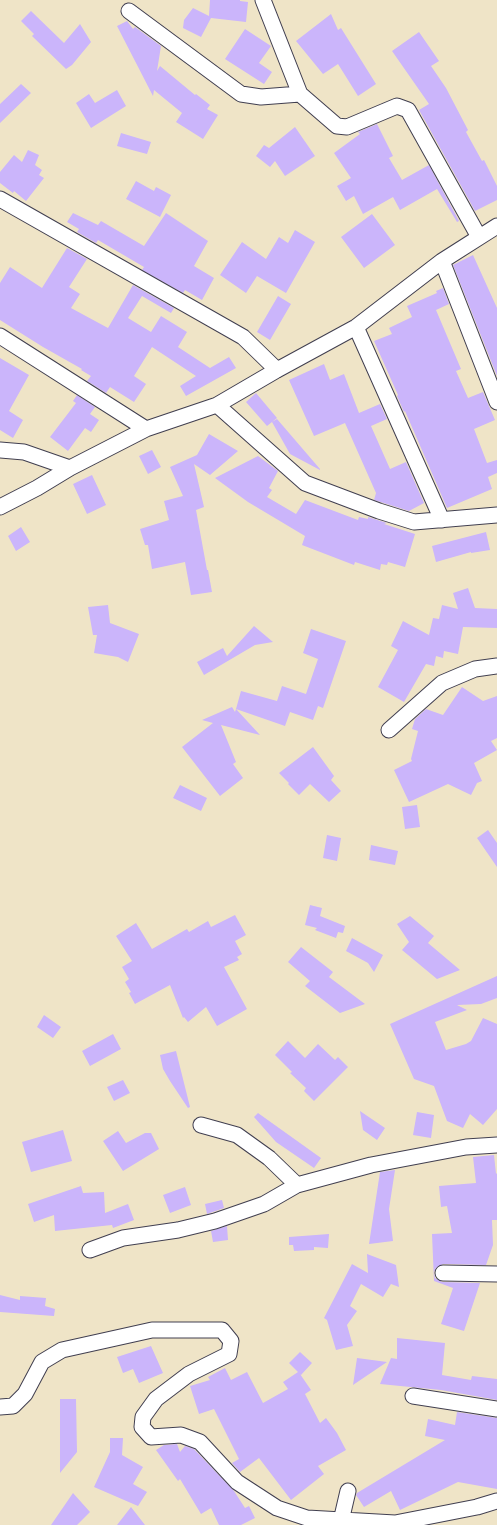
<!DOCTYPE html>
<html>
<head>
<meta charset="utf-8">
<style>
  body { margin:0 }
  canvas { display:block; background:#efe4c7 }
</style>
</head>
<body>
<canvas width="497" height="1525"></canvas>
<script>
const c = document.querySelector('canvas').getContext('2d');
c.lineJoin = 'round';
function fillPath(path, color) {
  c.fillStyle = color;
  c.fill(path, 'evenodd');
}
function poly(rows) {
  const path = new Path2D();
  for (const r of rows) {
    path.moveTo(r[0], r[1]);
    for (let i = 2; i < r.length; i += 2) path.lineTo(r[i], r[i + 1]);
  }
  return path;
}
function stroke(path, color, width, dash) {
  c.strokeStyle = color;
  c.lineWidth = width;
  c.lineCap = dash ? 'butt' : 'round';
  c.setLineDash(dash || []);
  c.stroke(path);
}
fillPath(poly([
  [210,0,240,0,240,1,248,2,246,22,211,18,201,37,183,28,184,20,193,8,209,16],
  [31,11,64,43,80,24,91,42,72,65,66,69,32,36,34,34,21,21],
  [331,14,338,30,341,28,376,84,358,96,338,64,323,74,296,41],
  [127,21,133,29,135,27,161,46,157,71,160,66,195,95,196,94,210,105,207,109,218,115,203,139,176,122,182,113,154,90,153,96,117,26],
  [245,29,271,46,259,63,272,72,264,84,225,59],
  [419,32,439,61,431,66,446,88,468,130,466,132,482,161,484,160,497,186,497,200,475,211,419,110,429,104,392,51],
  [21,84,31,93,0,123,0,104],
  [117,90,126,106,91,128,76,103,89,94,95,103],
  [377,124,393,156,389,158,402,180,429,165,459,221,457,222,437,189,400,210,393,197,363,214,354,196,346,201,337,186,351,178,334,153,360,134,358,132],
  [295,127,315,156,285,176,275,161,270,167,256,156,264,145,269,148],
  [121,133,151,142,147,154,117,146],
  [28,150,39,155,35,165,42,170,39,175,44,178,26,201,14,191,13,193,0,183,0,172,14,155,22,162],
  [136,181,154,191,156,187,171,195,160,217,126,199],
  [73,213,98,225,101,221,144,246,166,213,208,241,194,266,214,278,202,300,185,290,183,293,142,270,144,267,98,240,96,243,77,232,79,229,67,222],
  [372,214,395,245,364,268,341,237],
  [295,230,315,242,286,293,257,276,246,293,220,275,242,242,266,259,279,237,288,243],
  [67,248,87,259,69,287,80,294,71,308,108,328,133,285,174,308,171,313,142,296,128,318,151,332,161,316,187,332,178,347,210,368,229,357,236,368,186,396,180,386,196,376,152,347,134,376,146,384,134,402,110,387,106,393,87,381,91,376,81,370,82,369,43,347,0,320,0,283,10,267,42,288],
  [473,255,497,308,497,376,453,265],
  [443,288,449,304,436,310,461,369,456,371,468,398,483,392,495,420,474,429,487,463,497,460,497,473,488,477,492,489,447,508,405,411,404,412,397,396,398,395,374,341,392,334,389,328,412,317,407,306,437,293,436,291],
  [278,296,291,304,270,340,257,332],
  [0,358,29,375,9,411,23,420,13,438,0,430],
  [324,364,330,380,344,374,359,413,380,404,387,419,371,426,390,469,406,462,424,503,409,511,374,500,376,493,345,423,314,436,289,380],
  [256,393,277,418,267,426,246,402],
  [77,395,95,407,90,414,99,420,91,432,85,428,68,451,50,437,76,403,73,401],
  [277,419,320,469,320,470,290,454,272,422],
  [209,434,238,451,210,475,194,464,204,507,196,510,207,570,208,570,212,592,191,595,185,562,152,569,148,545,145,545,140,529,169,520,164,501,183,496,170,467,197,455],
  [152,450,161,467,148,474,139,456],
  [258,456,278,471,269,488,272,490,267,497,296,514,305,500,358,520,359,517,368,519,368,517,387,523,384,524,415,534,405,567,388,562,387,565,381,564,380,570,355,562,354,565,302,545,305,536,248,502,215,478],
  [92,475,106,505,87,514,73,484],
  [21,527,30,542,16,551,8,536],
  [486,532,490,550,471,553,471,552,436,562,432,546],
  [468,588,475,608,497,609,497,628,463,627,458,654,444,651,443,658,436,656,434,666,426,664,404,702,378,687,398,650,391,646,403,621,429,635,433,618,439,619,442,605,458,609,453,593],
  [108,605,110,623,139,634,128,662,118,657,94,653,97,635,93,635,88,607],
  [254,626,273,642,255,645,204,675,197,662,223,648,227,656],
  [311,629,346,641,323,708,318,706,313,720,290,712,285,726,236,709,241,691,277,701,282,686,306,694,318,659,303,653],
  [462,687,483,701,497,696,497,738,491,741,497,750,474,763,482,781,477,783,471,795,448,784,409,802,394,770,412,761,411,759,418,731,412,729,415,719,426,709,443,715],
  [232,707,235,712,236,709,260,735,221,725,236,762,233,764,243,778,220,796,182,747,213,723,202,720],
  [313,747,334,776,331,780,341,791,329,802,310,784,299,795,288,784,289,783,279,773],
  [180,785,207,798,201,811,173,798],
  [417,805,420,827,405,829,402,807],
  [488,830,497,843,497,867,477,838],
  [327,835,341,838,337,861,323,858],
  [371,845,398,851,395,865,369,860],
  [310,905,322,908,320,916,345,926,343,933,338,932,336,938,315,930,317,928,305,925],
  [235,915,246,935,235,941,242,954,237,957,239,960,224,967,247,1009,217,1026,206,1007,188,1022,184,1017,183,1018,170,985,135,1004,129,993,131,992,125,982,129,979,122,967,132,961,116,936,136,923,152,949,187,929,189,932,208,921,211,927],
  [410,916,434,936,428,943,460,970,437,979,402,950,409,942,397,924],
  [352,938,383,955,374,972,368,963,346,951],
  [301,947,333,972,329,977,365,1004,340,1013,305,986,310,981,288,962],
  [497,976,497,998,481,1004,457,1005,467,1010,435,1022,446,1050,466,1044,471,1041,483,1018,497,1024,497,1109,483,1125,470,1114,463,1128,447,1121,434,1086,414,1079,390,1024],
  [44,1015,61,1027,53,1038,37,1027],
  [113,1034,121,1049,90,1066,82,1051],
  [288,1041,305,1058,318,1044,335,1060,338,1057,348,1067,314,1101,304,1091,306,1088,290,1073,292,1072,275,1055],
  [176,1051,190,1107,188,1108,170,1081,163,1069,160,1055],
  [123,1080,130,1093,114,1101,107,1087],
  [360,1111,385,1128,377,1140,363,1130],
  [417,1112,434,1115,431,1138,413,1135],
  [258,1113,321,1158,314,1168,276,1142,254,1117],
  [63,1130,72,1161,31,1172,22,1142],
  [118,1131,126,1143,145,1133,151,1133,159,1149,123,1171,103,1141],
  [494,1155,496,1174,497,1173,497,1220,492,1220,493,1245,486,1265,443,1264,436,1268,434,1272,435,1278,442,1282,480,1283,464,1331,441,1324,453,1288,434,1281,432,1234,452,1233,447,1206,441,1207,439,1186,476,1183,473,1157],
  [395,1170,389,1209,393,1241,369,1244,380,1172],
  [81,1186,83,1193,104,1192,105,1213,128,1204,134,1220,113,1228,112,1225,55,1231,54,1215,34,1222,28,1204],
  [185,1187,191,1205,170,1213,163,1195],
  [222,1200,224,1208,207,1214,205,1204],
  [227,1226,228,1240,213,1242,211,1231],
  [329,1234,328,1248,314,1247,314,1250,294,1251,293,1245,289,1245,289,1237],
  [367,1254,396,1265,399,1287,391,1284,383,1297,361,1284,350,1306,357,1311,347,1325,353,1346,336,1350,327,1320,324,1318,352,1264,368,1273],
  [0,1295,20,1300,20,1296,46,1298,45,1306,55,1309,54,1316,0,1312],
  [397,1338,445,1343,442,1375,471,1380,472,1376,497,1379,497,1400,441,1390,380,1384,391,1358,397,1359],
  [151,1346,163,1373,139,1383,133,1369,123,1373,117,1357],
  [300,1352,312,1363,301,1375,300,1374,311,1390,305,1394,320,1423,326,1418,337,1433,346,1450,318,1466,324,1474,291,1500,259,1458,240,1472,232,1463,239,1459,214,1409,199,1414,190,1386,210,1380,208,1377,225,1368,231,1380,247,1372,263,1403,288,1389,283,1382,298,1372,289,1363],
  [357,1358,387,1362,353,1385],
  [60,1399,76,1399,77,1452,60,1473],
  [457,1412,497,1418,497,1489,458,1482,400,1510,391,1491,364,1507,356,1495,357,1493,445,1440,425,1436,428,1419,455,1425],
  [110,1438,123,1438,122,1455,143,1467,133,1484,147,1492,138,1506,94,1487,110,1452],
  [177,1444,180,1452,185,1446,194,1449,234,1491,245,1508,249,1506,255,1518,241,1525,219,1525,211,1508,201,1514,180,1479,178,1481,156,1450,164,1445],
  [73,1493,90,1512,77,1525,51,1525],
  [131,1507,145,1525,117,1525]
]), '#cbb5fb');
const minor = poly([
  [263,0,300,94,337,126,347,127,397,106,408,110,479,237],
  [129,11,241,94,261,97,300,94],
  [0,199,243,337,277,370],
  [442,261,497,402],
  [356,327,442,520],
  [0,336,146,429],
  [217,405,305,483,379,511,414,522,497,515],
  [0,450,24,452,70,468],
  [0,507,37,488,70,468,146,429,217,405,277,370,356,327,442,261,497,226],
  [389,730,442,683,475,669,497,666],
  [201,1125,237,1135,269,1158,297,1185],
  [90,1250,123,1238,178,1230,215,1221,264,1204,297,1185,371,1165,466,1147,497,1145],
  [443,1273,497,1274],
  [413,1396,497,1409],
  [0,1407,13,1406,25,1394,42,1362,62,1350,152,1330,222,1330,231,1341,229,1354,189,1374,156,1399,143,1417,142,1427,151,1437,181,1435,200,1442,237,1482,277,1508,307,1518,395,1523,477,1507,497,1501],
  [341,1521,348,1491]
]);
stroke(minor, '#413f50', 17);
stroke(minor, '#fff', 15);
</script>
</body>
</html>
